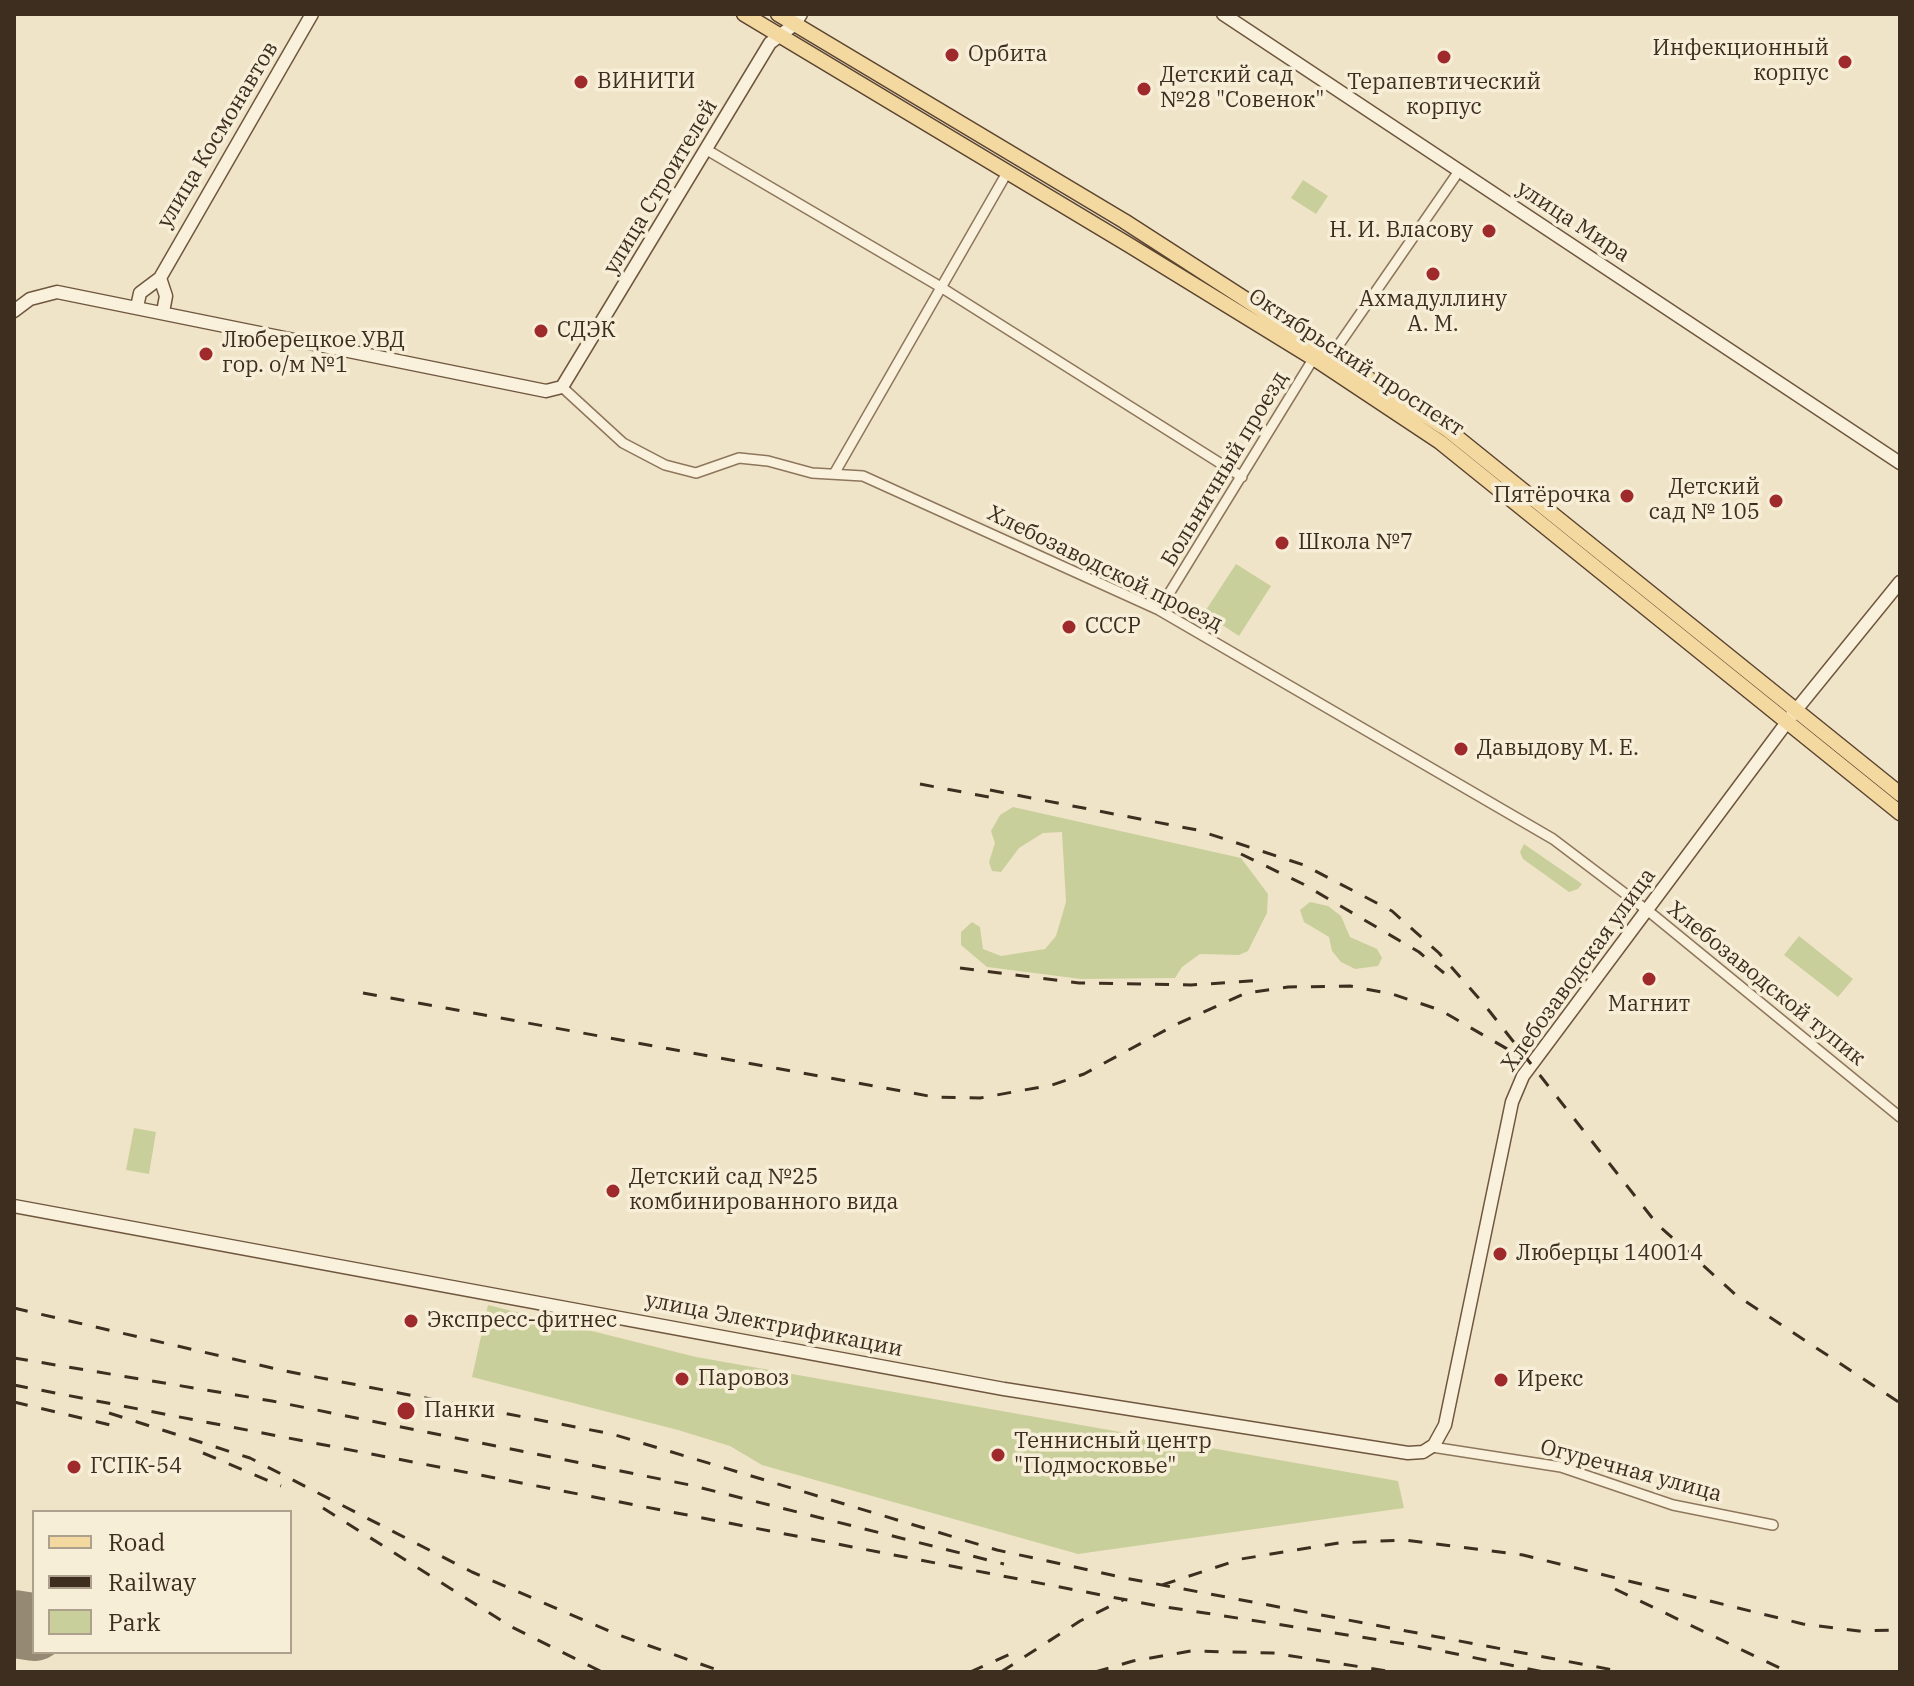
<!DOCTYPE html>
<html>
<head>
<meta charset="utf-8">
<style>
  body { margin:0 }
  #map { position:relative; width:1914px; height:1686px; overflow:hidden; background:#f0e4c8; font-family:"IBM Plex Serif",serif }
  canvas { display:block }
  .frame { position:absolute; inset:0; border:16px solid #3d2e20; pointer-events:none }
  .legend { position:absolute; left:32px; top:1510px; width:260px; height:144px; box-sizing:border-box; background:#f7eed8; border:2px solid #ada18e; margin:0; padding:10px 14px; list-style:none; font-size:24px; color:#3d2e20 }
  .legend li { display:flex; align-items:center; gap:16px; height:40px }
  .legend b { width:40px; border:2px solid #ada18e }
</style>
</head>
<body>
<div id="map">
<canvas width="1914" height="1686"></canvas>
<div class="frame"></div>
<ul class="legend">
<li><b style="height:10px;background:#f3d9a0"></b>Road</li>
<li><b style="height:10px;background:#3d2e20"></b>Railway</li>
<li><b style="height:22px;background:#c9cf9b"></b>Park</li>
</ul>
</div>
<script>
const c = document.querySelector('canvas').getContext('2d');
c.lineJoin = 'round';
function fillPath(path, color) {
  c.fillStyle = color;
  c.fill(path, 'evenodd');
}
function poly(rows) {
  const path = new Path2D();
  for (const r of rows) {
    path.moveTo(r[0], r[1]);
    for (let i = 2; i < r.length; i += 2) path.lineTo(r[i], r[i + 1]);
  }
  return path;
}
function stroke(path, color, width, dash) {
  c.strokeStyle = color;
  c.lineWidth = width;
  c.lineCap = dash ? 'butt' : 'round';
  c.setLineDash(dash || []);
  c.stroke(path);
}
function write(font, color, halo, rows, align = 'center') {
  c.font = font + ' "IBM Plex Serif",serif';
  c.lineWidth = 7;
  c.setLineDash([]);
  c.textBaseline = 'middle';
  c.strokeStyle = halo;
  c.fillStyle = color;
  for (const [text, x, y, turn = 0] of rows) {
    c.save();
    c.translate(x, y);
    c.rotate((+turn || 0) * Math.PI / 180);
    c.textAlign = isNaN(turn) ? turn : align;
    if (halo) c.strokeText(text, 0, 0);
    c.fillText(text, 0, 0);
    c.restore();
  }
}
fillPath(poly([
  [1303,180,1328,196,1316,214,1291,198],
  [1236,564,1271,586,1239,636,1204,613],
  [1013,807,1241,858,1268,894,1267,913,1248,951,1239,955,1200,954,1182,967,1175,978,1081,979,987,967,961,945,961,932,972,922,980,927,983,949,1001,956,1045,949,1056,936,1066,902,1062,832,1043,833,1019,848,1001,872,992,871,989,862,995,843,991,831,1000,815],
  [1524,844,1582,884,1578,889,1569,892,1523,859,1520,852],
  [1310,902,1328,906,1341,916,1350,937,1377,949,1382,958,1378,966,1355,969,1341,962,1332,951,1329,937,1304,922,1300,910],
  [1799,936,1853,979,1838,997,1784,955],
  [134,1128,156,1132,149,1174,126,1170],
  [488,1305,696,1357,1398,1481,1404,1508,1078,1554,762,1465,730,1446,678,1430,472,1377]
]), '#c9cf9b');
stroke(poly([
  [14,1624,34,1627]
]), '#968974', 68);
const street = poly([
  [707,150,939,286,1242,477],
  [1329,359,1459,171],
  [562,387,623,443,665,465,696,473,739,458,768,461,812,473,863,476,1159,610,1553,839,1652,914,1900,1117],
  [834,474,1008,171],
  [1159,610,1315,356],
  [1432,1447,1561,1467,1673,1505,1773,1525]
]);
const secondary = poly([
  [1223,14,1900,463],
  [160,278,312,14],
  [160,278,166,296,163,312],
  [137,307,140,293,160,278],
  [14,311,30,299,57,292,546,391,562,387,770,43,795,24,801,14],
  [14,1206,1004,1389,1408,1453,1423,1452,1434,1445,1445,1425,1512,1102,1523,1076,1796,710,1900,582]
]);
const primary = poly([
  [744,14,1129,245,1318,361,1440,442,1900,813],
  [778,14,1124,221,1448,430,1900,794]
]);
stroke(street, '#8d765c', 12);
stroke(secondary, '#6f573f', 15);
stroke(primary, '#5b4430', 17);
stroke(street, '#faf1dc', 9);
stroke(secondary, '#faf1dc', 12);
stroke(primary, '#f3d9a0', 14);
stroke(poly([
  [920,784,999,799],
  [990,790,1197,830,1304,865,1392,911,1439,953,1483,1003,1657,1224,1736,1295,1900,1403],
  [1241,854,1303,884,1419,952,1444,973],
  [960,968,1079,983,1191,985,1265,980],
  [363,993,934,1097,980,1098,1052,1085,1084,1074,1177,1024,1246,993,1288,987,1350,986,1392,994,1440,1010,1509,1050],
  [14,1308,285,1371,612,1434,997,1550,1125,1578,1624,1672],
  [14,1358,272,1401,690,1485,1004,1564],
  [14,1385,1153,1605,1412,1645,1544,1672],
  [14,1402,119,1427],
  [109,1413,250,1458,472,1572,616,1634,723,1672],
  [203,1453,281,1486],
  [323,1508,510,1626,602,1672],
  [1162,1585,1241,1559,1339,1543,1404,1540,1523,1555,1803,1624,1859,1631,1900,1630],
  [1615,1589,1788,1672],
  [970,1672,1015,1652],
  [1001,1672,1080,1621,1125,1599],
  [1095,1672,1133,1661,1191,1651,1273,1653,1393,1672]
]), '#3d2e20', 3, [14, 14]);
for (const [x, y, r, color] of [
  [952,55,8,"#9e2a2b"],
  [1444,57,8,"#9e2a2b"],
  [1845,62,8,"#9e2a2b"],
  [581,82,8,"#9e2a2b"],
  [1144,89,8,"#9e2a2b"],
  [1489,231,8,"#9e2a2b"],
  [1433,274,8,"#9e2a2b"],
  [541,331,8,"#9e2a2b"],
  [206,354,8,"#9e2a2b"],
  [1627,496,8,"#9e2a2b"],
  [1776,501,8,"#9e2a2b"],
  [1282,543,8,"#9e2a2b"],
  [1069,627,8,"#9e2a2b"],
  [1461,749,8,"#9e2a2b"],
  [1649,979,8,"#9e2a2b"],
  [613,1191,8,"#9e2a2b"],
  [1500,1254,8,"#9e2a2b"],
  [411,1321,8,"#9e2a2b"],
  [682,1379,8,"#9e2a2b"],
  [1501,1380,8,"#9e2a2b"],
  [406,1411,10,"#9e2a2b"],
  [998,1455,8,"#9e2a2b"],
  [74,1467,8,"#9e2a2b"]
]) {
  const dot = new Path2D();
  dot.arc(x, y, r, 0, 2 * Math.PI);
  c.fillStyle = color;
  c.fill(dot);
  stroke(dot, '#f7eed8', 3);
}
write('22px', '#3d2e20', '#f7eed8', [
  ["Инфекционный",1829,49,"right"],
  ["корпус",1829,74,"right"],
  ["Орбита",968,55],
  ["Детский сад",1160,76],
  ["№28 \"Совенок\"",1160,101],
  ["ВИНИТИ",597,82],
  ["Терапевтический",1444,83,"center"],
  ["корпус",1444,108,"center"],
  ["Н. И. Власову",1473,231,"right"],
  ["Ахмадуллину",1433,300,"center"],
  ["А. М.",1433,325,"center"],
  ["СДЭК",557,331],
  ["Люберецкое УВД",222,341],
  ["гор. о/м №1",222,366],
  ["Детский",1760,488,"right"],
  ["сад № 105",1760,513,"right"],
  ["Пятёрочка",1611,496,"right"],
  ["Школа №7",1298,543],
  ["СССР",1085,627],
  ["Давыдову М. Е.",1477,749],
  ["Магнит",1649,1005,"center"],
  ["Детский сад №25",629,1178],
  ["комбинированного вида",629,1203],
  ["Люберцы 140014",1516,1254],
  ["Экспресс-фитнес",427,1321],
  ["Паровоз",698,1379],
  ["Ирекс",1517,1380],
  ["Панки",424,1411],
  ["Теннисный центр",1014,1442],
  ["\"Подмосковье\"",1014,1467],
  ["ГСПК-54",90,1467]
], 'left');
write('22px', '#3d2e20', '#f7eed8', [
  ["улица Космонавтов",218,135,-59],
  ["улица Строителей",661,187,-59],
  ["улица Мира",1573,222,33],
  ["Октябрьский проспект",1356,363,33],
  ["Больничный проезд",1225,469,-59],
  ["Хлебозаводской проезд",1105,569,26],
  ["Хлебозаводская улица",1579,970,-54],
  ["Хлебозаводской тупик",1766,984,39],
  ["улица Электрификации",774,1325,11],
  ["Огуречная улица",1631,1471,15]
]);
</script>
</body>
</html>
